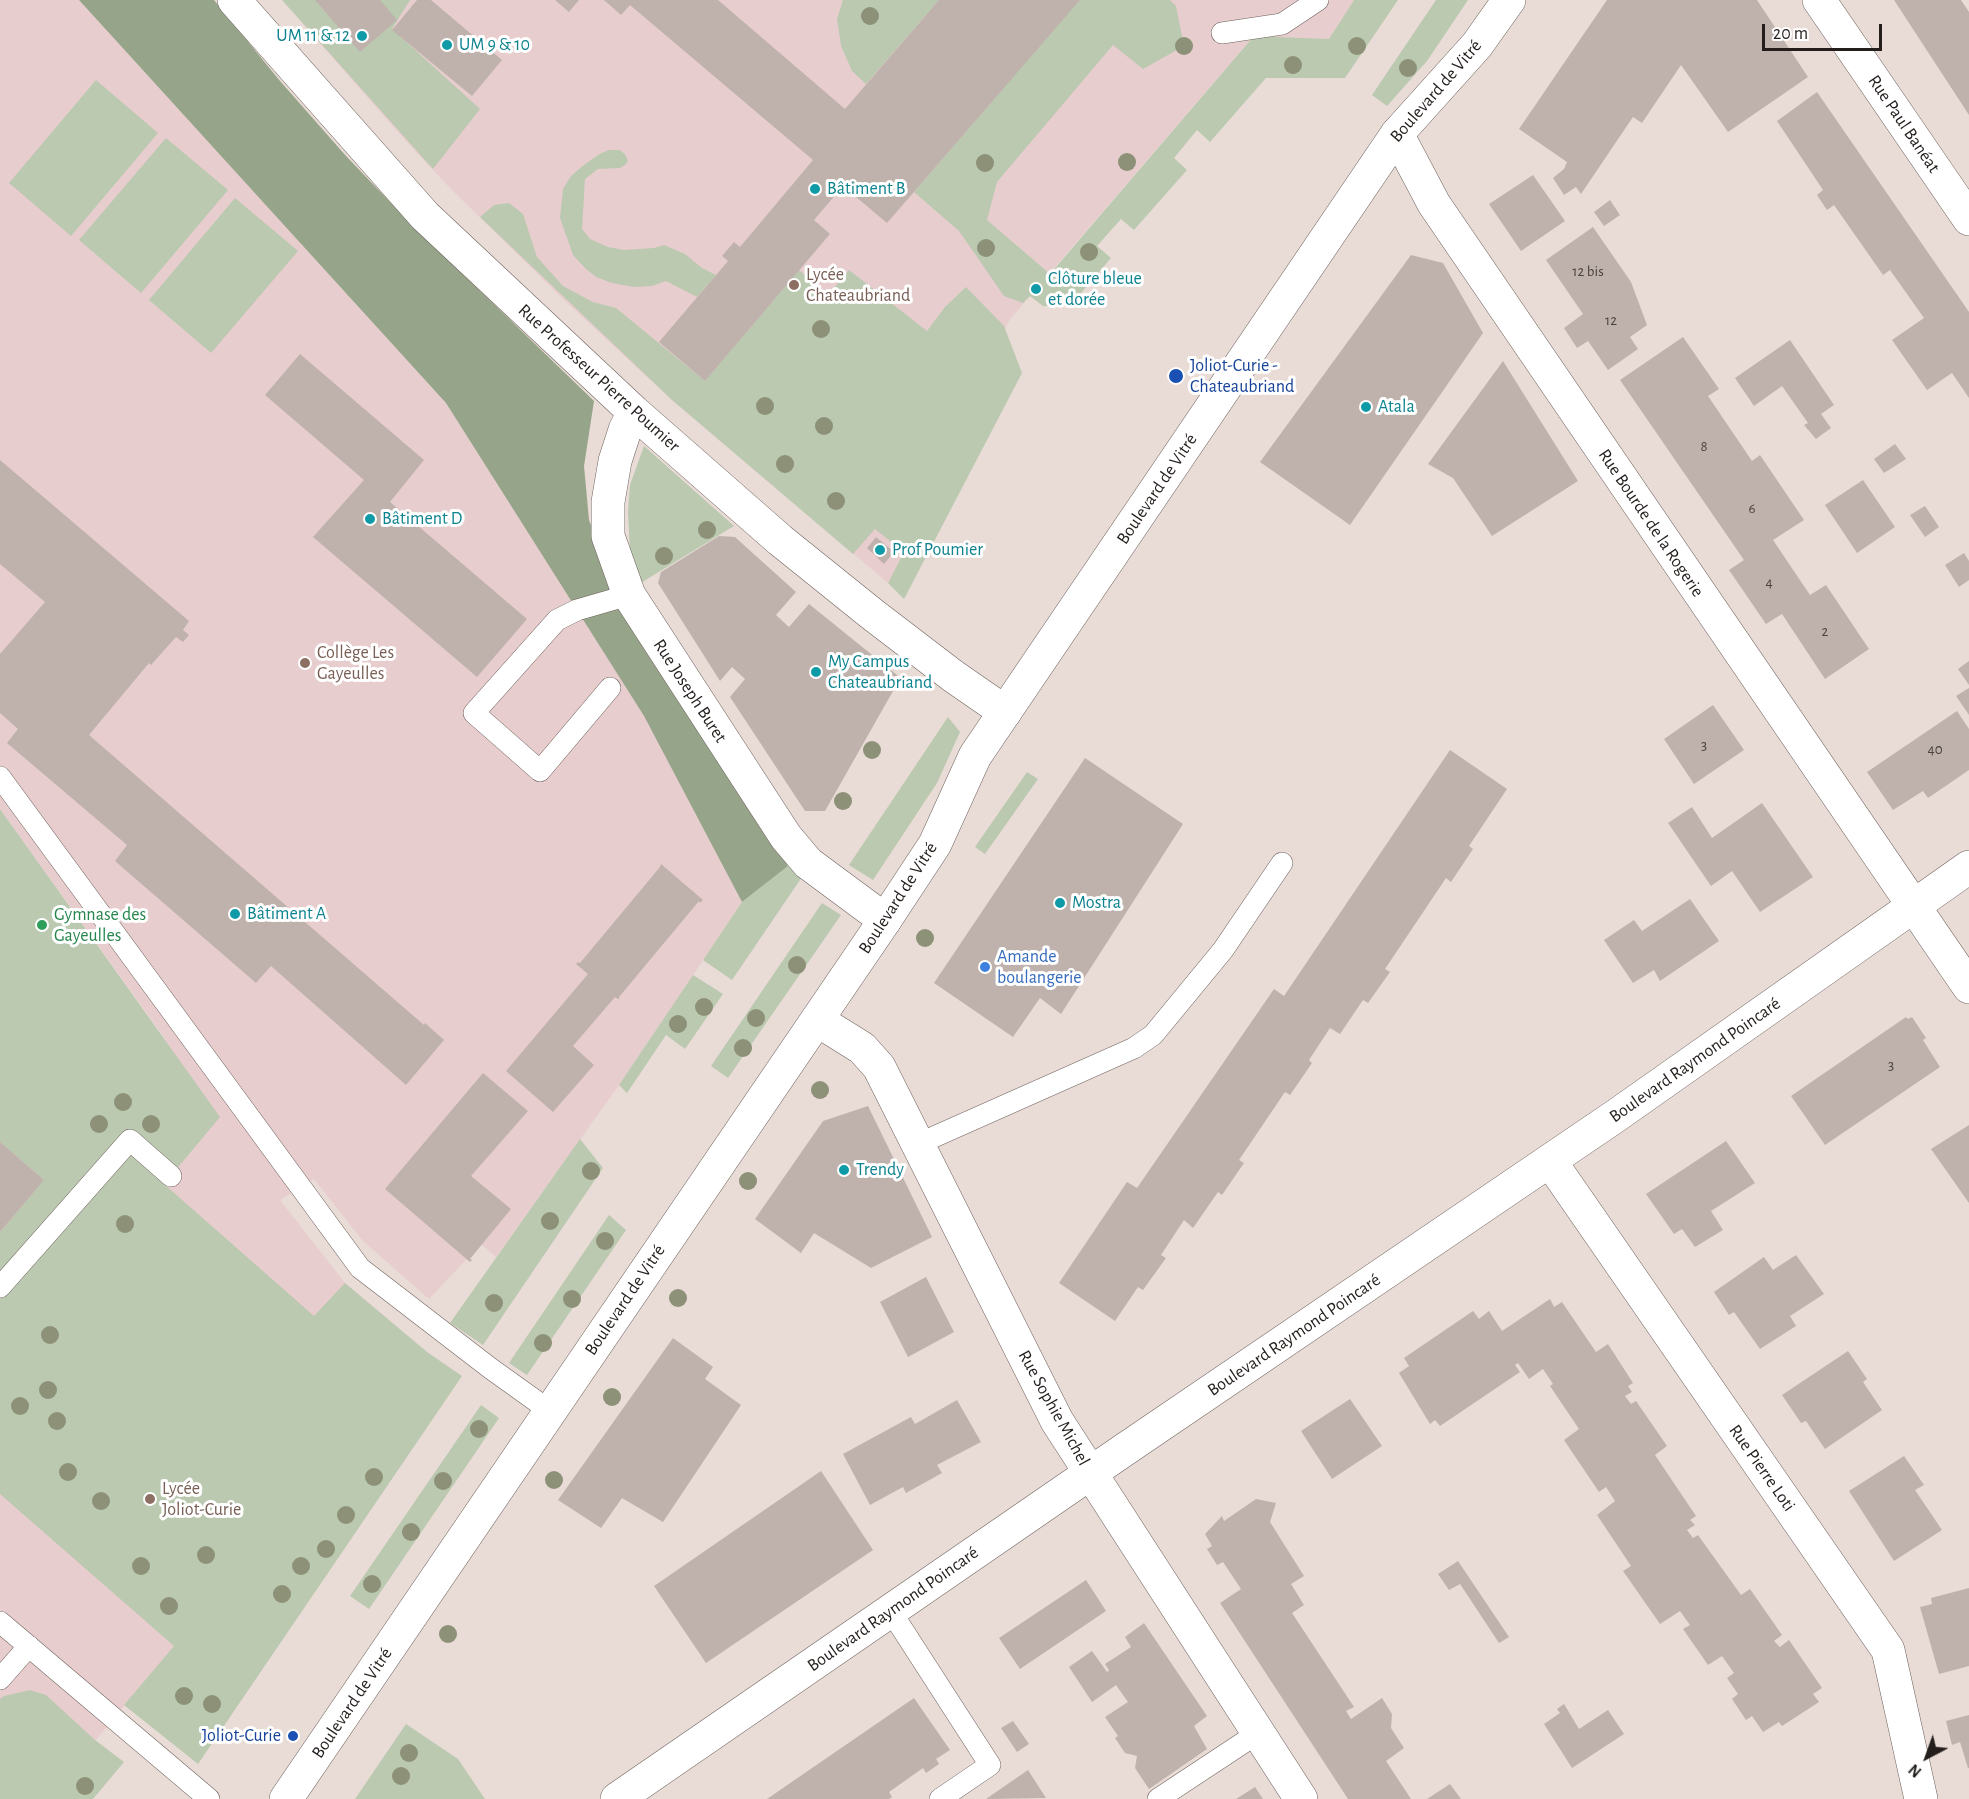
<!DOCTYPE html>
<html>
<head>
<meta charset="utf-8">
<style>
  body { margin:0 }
  #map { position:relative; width:1969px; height:1799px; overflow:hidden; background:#e9dbd6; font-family:"Alegreya Sans",sans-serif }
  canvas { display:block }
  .north { position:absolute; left:1897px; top:1727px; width:60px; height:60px; -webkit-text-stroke:4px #fff; paint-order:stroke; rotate:221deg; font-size:16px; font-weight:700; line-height:24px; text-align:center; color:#231e1c }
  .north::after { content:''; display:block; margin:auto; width:21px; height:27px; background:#231e1c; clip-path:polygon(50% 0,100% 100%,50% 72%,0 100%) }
  .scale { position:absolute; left:1762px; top:24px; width:120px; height:27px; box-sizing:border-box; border:3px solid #231e1c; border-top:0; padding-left:8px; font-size:18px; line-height:21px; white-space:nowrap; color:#231e1c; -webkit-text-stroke:4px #fff; paint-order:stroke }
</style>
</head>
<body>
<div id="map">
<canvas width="1969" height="1799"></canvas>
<div class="north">N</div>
<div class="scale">20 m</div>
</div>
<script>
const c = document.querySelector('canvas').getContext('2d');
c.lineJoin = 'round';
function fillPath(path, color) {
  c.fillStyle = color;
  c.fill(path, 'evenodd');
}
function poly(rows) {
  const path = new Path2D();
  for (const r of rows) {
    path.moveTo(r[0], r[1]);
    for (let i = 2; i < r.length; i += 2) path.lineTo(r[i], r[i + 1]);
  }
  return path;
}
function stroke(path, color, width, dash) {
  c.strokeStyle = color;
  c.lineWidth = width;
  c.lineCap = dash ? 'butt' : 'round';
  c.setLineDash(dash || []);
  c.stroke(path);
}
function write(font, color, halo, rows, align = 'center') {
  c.font = font + ' "Alegreya Sans",sans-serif';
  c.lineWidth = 6;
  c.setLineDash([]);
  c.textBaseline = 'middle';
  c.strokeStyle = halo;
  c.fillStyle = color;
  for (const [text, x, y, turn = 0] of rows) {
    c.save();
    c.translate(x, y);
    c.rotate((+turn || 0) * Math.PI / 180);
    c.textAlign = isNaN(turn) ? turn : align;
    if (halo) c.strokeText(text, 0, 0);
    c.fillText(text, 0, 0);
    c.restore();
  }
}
fillPath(poly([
  [0,0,79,0,446,403,644,716,742,902,619,1085,496,1257,481,1244,429,1299,363,1241,314,1179,280,1200,345,1283,427,1352,174,1646,47,1799,0,1799,0,1075,166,1040,0,809],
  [282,0,1354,0,1329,39,1254,36,1011,318,995,344,904,552,888,583,672,400,563,299,450,188,404,139]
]), '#e8cdce');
fillPath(poly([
  [282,0,410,0,392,29,480,109,433,169],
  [843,0,939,0,866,84,852,71,841,46,837,19],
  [1079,0,1170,0,1176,6,1184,46,1143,69,1113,45,997,182,987,220,1050,274,1254,36,1329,39,1354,0,1398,0,1345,78,1266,78,1210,142,1197,130,1174,158,1187,170,1134,230,1121,219,1097,246,1111,258,1070,306,1043,306,1030,296,1023,303,1004,296,959,231,914,192],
  [1436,0,1468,0,1427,61,1387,106,1372,95],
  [96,80,158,133,71,236,9,183],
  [166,138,228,190,141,293,79,240],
  [608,150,619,150,625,154,628,161,625,165,620,168,598,169,585,179,582,229,590,239,608,247,624,250,654,248,664,245,685,254,702,268,716,275,697,297,666,281,652,286,634,287,612,283,596,277,586,269,573,255,560,218,563,189,571,176,584,165,598,155],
  [235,198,298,251,211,353,149,300],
  [509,203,523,214,537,257,563,286,593,302,616,308,705,381,799,270,828,295,849,270,927,331,945,307,966,287,1004,326,1022,373,904,599,888,583,904,552,875,529,853,554,672,400,480,217,494,205],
  [644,446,734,526,639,584,631,570,628,512,630,485],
  [948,717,960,732,937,783,873,880,849,865],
  [1027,772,1038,779,985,854,975,847],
  [0,809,220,1117,164,1184,314,1316,345,1283,427,1352,462,1376,198,1764,124,1705,174,1646,0,1494,0,1232,44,1180,0,1142],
  [788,866,802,877,732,980,703,960,742,902],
  [822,903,841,915,728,1078,711,1066],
  [693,975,723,994,685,1049,666,1035,627,1093,619,1085],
  [580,1139,603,1168,483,1345,450,1323],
  [609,1215,626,1230,527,1375,509,1363],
  [481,1405,499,1418,369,1609,350,1596],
  [30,1690,46,1695,95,1740,124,1762,93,1799,0,1799,0,1699,4,1696],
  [406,1724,458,1759,485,1799,355,1799]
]), '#bbc9b0');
fillPath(poly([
  [79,0,214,0,280,81,346,156,414,227,594,401,584,466,589,520,622,608,788,866,742,902,644,716,446,403]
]), '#96a48a');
fillPath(poly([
  [315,0,380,0,397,20,360,52],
  [417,0,431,0,502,60,472,96,392,30],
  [555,0,579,0,569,12],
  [604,0,718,0,845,109,939,0,1080,0,887,223,843,186,814,220,830,234,705,381,659,342,728,261,722,256,734,242,740,247,813,160,630,5,621,15],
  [1607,0,1757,0,1808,77,1728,132,1681,65,1642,123,1633,117,1581,194,1576,187,1564,195,1553,178,1564,169,1567,162,1519,129],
  [1894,0,1961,0,1969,12,1969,115],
  [1817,92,1969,312,1969,398,1952,373,1927,390,1892,340,1924,318,1890,270,1883,275,1834,205,1827,210,1817,195,1823,190,1777,121],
  [1533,175,1565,221,1521,251,1489,204],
  [1610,200,1620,215,1604,226,1594,212],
  [1593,227,1631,282,1647,325,1630,337,1638,349,1608,370,1588,341,1577,348,1564,328,1583,314,1546,260],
  [1411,255,1443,263,1483,333,1350,525,1260,462],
  [1683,337,1719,389,1708,396,1752,461,1760,455,1804,520,1773,540,1810,595,1826,585,1869,649,1825,679,1782,614,1766,624,1729,570,1744,560,1620,380],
  [1790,340,1834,405,1821,414,1831,428,1816,439,1804,425,1808,423,1782,386,1754,406,1735,378],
  [300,354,424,460,390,502,527,619,477,677,313,537,364,480,265,395],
  [1503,361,1578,481,1492,536,1453,478,1428,464],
  [1895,444,1906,459,1884,473,1874,459],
  [0,460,189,621,183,630,189,635,183,642,176,637,151,665,149,663,89,735,424,1025,425,1023,444,1040,406,1085,271,966,256,983,115,861,127,845,7,743,18,729,0,713,0,654,45,602,0,564],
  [1863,480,1895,527,1857,553,1825,505],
  [1925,506,1939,527,1925,537,1910,515],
  [719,536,735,537,796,592,776,615,789,627,809,604,897,675,897,684,825,811,805,811,730,697,745,679,732,667,720,681,658,583,661,572],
  [876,537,894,552,884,564,867,548],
  [1964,553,1969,561,1969,580,1959,587,1945,565],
  [1969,661,1969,685,1958,669],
  [1969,688,1969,715,1956,696],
  [1713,705,1744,750,1694,784,1664,739],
  [1957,711,1969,729,1969,770,1928,798,1923,791,1893,810,1867,772],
  [1450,750,1507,789,1469,846,1473,849,1451,882,1446,878,1385,969,1390,972,1368,1003,1363,1000,1340,1034,1330,1028,1309,1060,1312,1063,1299,1082,1290,1095,1285,1092,1239,1160,1244,1163,1222,1195,1218,1192,1193,1228,1184,1220,1161,1255,1166,1258,1143,1290,1138,1287,1115,1321,1059,1283,1127,1182,1137,1188,1274,989,1284,996],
  [1085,758,1183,824,1061,1014,1040,998,1013,1037,934,983],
  [1762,803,1813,877,1760,912,1732,871,1711,886,1668,823,1692,807,1712,838],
  [661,864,703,900,700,903,699,901,619,997,620,998,618,999,615,997,573,1046,594,1065,553,1112,506,1071,588,974,576,964,578,962,580,963,660,867],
  [1690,899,1719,941,1660,981,1654,970,1633,983,1604,940,1634,920,1642,931],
  [1906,1017,1908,1019,1912,1017,1926,1038,1923,1040,1940,1067,1825,1145,1791,1096],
  [483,1073,528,1111,471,1176,511,1209,470,1259,472,1260,470,1262,385,1189],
  [868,1106,932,1237,871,1268,814,1233,801,1253,755,1219,823,1121],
  [1969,1125,1969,1203,1931,1149],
  [1726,1141,1755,1183,1711,1211,1723,1230,1695,1247,1682,1229,1674,1234,1646,1194],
  [0,1142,44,1180,0,1232],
  [1796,1255,1824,1294,1790,1316,1796,1326,1760,1349,1734,1312,1729,1315,1714,1292,1764,1257,1773,1270],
  [926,1277,954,1332,908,1357,880,1302],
  [1550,1299,1554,1307,1562,1302,1596,1352,1608,1344,1633,1383,1628,1386,1632,1392,1625,1396,1631,1404,1636,1401,1667,1446,1655,1455,1696,1516,1690,1520,1695,1525,1687,1530,1693,1538,1698,1535,1741,1595,1750,1589,1782,1635,1774,1641,1780,1647,1789,1640,1822,1688,1813,1694,1819,1702,1782,1726,1779,1722,1763,1732,1752,1716,1746,1720,1732,1699,1738,1694,1727,1678,1734,1673,1722,1656,1708,1665,1683,1629,1690,1625,1680,1611,1660,1624,1623,1571,1631,1566,1597,1515,1615,1501,1606,1487,1599,1492,1564,1440,1579,1429,1550,1386,1553,1384,1543,1369,1529,1379,1518,1363,1515,1365,1520,1372,1440,1426,1435,1420,1430,1424,1399,1373,1409,1366,1404,1358,1473,1311,1479,1319,1489,1311,1502,1331],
  [673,1338,713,1367,705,1379,741,1405,663,1522,622,1498,601,1528,558,1500],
  [1848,1351,1867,1379,1863,1382,1882,1410,1825,1449,1806,1421,1801,1423,1782,1395],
  [1350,1399,1382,1446,1332,1479,1301,1431],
  [957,1400,981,1442,937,1465,942,1473,906,1493,903,1487,870,1505,843,1454,911,1417,915,1424],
  [1904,1456,1924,1485,1915,1490,1942,1530,1894,1561,1849,1491],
  [821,1471,873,1550,706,1663,654,1586],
  [1256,1499,1276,1503,1270,1522,1304,1576,1291,1584,1304,1605,1292,1613,1354,1707,1346,1711,1351,1719,1382,1698,1392,1714,1391,1728,1404,1748,1386,1761,1411,1799,1348,1799,1220,1603,1241,1589,1223,1562,1217,1565,1207,1549,1212,1546,1205,1534,1222,1516,1224,1521],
  [1458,1561,1509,1637,1499,1643,1460,1584,1449,1590,1438,1574],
  [1086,1580,1106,1611,1020,1669,999,1638],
  [1969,1588,1969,1666,1939,1674,1920,1607,1932,1604,1931,1598],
  [1144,1623,1207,1716,1194,1726,1207,1749,1149,1789,1135,1768,1137,1756,1125,1753,1115,1738,1118,1736,1105,1717,1128,1702,1116,1685,1092,1702,1069,1667,1092,1651,1107,1672,1109,1670,1105,1664,1131,1647,1125,1637],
  [914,1698,950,1750,936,1759,939,1764,926,1773,923,1768,889,1792,892,1797,889,1799,767,1799],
  [1564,1704,1579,1729,1608,1710,1624,1734,1572,1768,1544,1724,1560,1713,1557,1709],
  [1969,1715,1969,1768,1968,1768,1960,1742,1952,1745,1946,1721],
  [1013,1721,1029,1744,1017,1752,1001,1728],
  [1028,1770,1046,1798,986,1799],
  [1450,1784,1461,1799,1427,1799],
  [1255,1787,1263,1799,1236,1799]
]), '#bfb2ac');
const lane = poly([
  [1222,33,1282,24,1318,0],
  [610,688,540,771,474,713,557,620,577,610,629,595],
  [0,777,360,1268,490,1368,550,1411],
  [918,1144,1134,1048,1153,1035,1223,950,1282,863],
  [0,1287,130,1140,171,1176],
  [890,1610,990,1765,940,1799],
  [0,1622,209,1799],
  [0,1679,29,1646],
  [1158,1799,1258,1733]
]);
const street = poly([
  [234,0,425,216,634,412,780,540,872,614,953,676,1005,712],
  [1819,0,1969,219],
  [1397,134,1434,204,1969,987],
  [634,412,625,430,615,461,608,502,608,536,629,595,786,837,808,863,885,920],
  [817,1020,862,1048,879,1067,1057,1421,1301,1799],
  [1550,1161,1888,1650,1921,1799],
  [617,1799,1121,1452,1617,1115,1969,867]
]);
const secondary = poly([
  [286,1799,885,920,935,844,975,756,1397,134,1477,45,1509,0]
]);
stroke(lane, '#6d615c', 22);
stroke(street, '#6d615c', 34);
stroke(secondary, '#6d615c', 34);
stroke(lane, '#fff', 21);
stroke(street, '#fff', 33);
stroke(secondary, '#fff', 33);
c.fillStyle = '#8d9178';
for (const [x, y] of [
  [870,16],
  [1184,46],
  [1357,46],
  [1293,65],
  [1408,68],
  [1127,162],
  [985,163],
  [986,248],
  [1089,252],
  [821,329],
  [765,406],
  [824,426],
  [785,464],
  [836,501],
  [707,530],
  [664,556],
  [872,750],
  [843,801],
  [925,938],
  [797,965],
  [704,1007],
  [756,1018],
  [678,1024],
  [743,1048],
  [820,1090],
  [123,1102],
  [99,1124],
  [151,1124],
  [591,1171],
  [748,1181],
  [550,1221],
  [125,1224],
  [605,1241],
  [678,1298],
  [572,1299],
  [494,1303],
  [50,1335],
  [543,1343],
  [48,1390],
  [612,1397],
  [20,1406],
  [57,1421],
  [479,1429],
  [68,1472],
  [374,1477],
  [554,1480],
  [443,1481],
  [101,1501],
  [346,1515],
  [411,1532],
  [326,1549],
  [206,1555],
  [141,1566],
  [301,1566],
  [372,1584],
  [282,1594],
  [169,1606],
  [448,1634],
  [184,1696],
  [212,1704],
  [409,1753],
  [401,1776],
  [85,1786]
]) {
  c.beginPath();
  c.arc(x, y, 9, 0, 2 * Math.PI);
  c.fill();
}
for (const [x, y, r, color] of [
  [362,36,6,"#0f9aa8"],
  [447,45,6,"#0f9aa8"],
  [815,189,6,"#0f9aa8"],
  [794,285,6,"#8d6e63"],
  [1036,289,6,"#0f9aa8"],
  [1176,376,8,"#1a4fb4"],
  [1366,407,6,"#0f9aa8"],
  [370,519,6,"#0f9aa8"],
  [880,550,6,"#0f9aa8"],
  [305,663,6,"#8d6e63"],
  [816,672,6,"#0f9aa8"],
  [1060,903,6,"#0f9aa8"],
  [235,914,6,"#0f9aa8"],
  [42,925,6,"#2e9e5b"],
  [985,967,6,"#3f7fe0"],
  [844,1170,6,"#0f9aa8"],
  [150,1499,6,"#8d6e63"],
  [293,1736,6,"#1a4fb4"]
]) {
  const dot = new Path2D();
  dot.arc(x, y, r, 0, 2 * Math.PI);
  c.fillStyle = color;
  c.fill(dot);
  stroke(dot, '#fff', 2);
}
write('15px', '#4a4340', null, [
  ["12 bis",1588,271],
  ["12",1611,320],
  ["8",1704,446],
  ["6",1752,508],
  ["4",1769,582],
  ["2",1825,631],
  ["3",1704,745],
  ["40",1935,749],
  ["3",1891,1065]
]);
write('18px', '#0d838f', '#fff', [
  ["UM 11 & 12",350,36,"right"],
  ["UM 9 & 10",459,45],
  ["Bâtiment B",827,189],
  ["Clôture bleue",1048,279],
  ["et dorée",1048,300],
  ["Atala",1378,407],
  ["Bâtiment D",382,519],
  ["Prof Poumier",892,550],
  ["My Campus",828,662],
  ["Chateaubriand",828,683],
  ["Mostra",1072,903],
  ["Bâtiment A",247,914],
  ["Trendy",856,1170]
], 'left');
write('18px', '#231e1c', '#fff', [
  ["Boulevard de Vitré",1436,91,-49],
  ["Rue Paul Banéat",1904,124,56],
  ["Rue Professeur Pierre Poumier",599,378,42],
  ["Boulevard de Vitré",1157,489,-56],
  ["Rue Bourde de la Rogerie",1651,523,56],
  ["Rue Joseph Buret",690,691,57],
  ["Boulevard de Vitré",898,898,-57],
  ["Boulevard Raymond Poincaré",1695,1060,-35],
  ["Boulevard de Vitré",625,1300,-56],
  ["Boulevard Raymond Poincaré",1294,1335,-34],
  ["Rue Sophie Michel",1054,1408,61],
  ["Rue Pierre Loti",1762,1468,55],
  ["Boulevard Raymond Poincaré",893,1609,-35],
  ["Boulevard de Vitré",352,1703,-56]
]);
write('18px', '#785e54', '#fff', [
  ["Lycée",806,275],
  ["Chateaubriand",806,296],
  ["Collège Les",317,653],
  ["Gayeulles",317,674],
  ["Lycée",162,1489],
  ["Joliot-Curie",162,1510]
], 'left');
write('18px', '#164399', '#fff', [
  ["Joliot-Curie -",1190,366],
  ["Chateaubriand",1190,387],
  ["Joliot-Curie",281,1736,"right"]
], 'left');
write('18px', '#27864d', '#fff', [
  ["Gymnase des",54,915],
  ["Gayeulles",54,936]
], 'left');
write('18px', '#366cbe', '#fff', [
  ["Amande",997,957],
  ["boulangerie",997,978]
], 'left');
</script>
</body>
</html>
